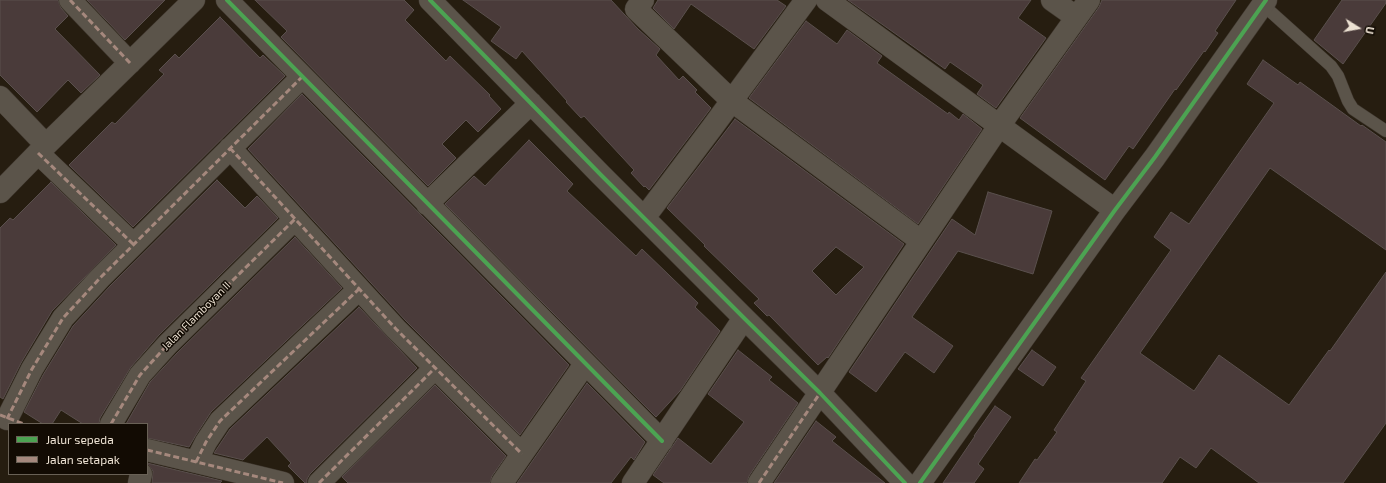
<!DOCTYPE html>
<html>
<head>
<meta charset="utf-8">
<style>
  body { margin:0 }
  #map { position:relative; width:1386px; height:483px; overflow:hidden; background:#261d10; font-family:"Exo 2",sans-serif }
  canvas { display:block }
  .legend { position:absolute; left:8px; top:423px; width:140px; height:52px; box-sizing:border-box; background:#120b03; border:1px solid #696156; margin:0; padding:5px 7px; list-style:none; font-size:12px; color:#ece1d2 }
  .legend li { display:flex; align-items:center; gap:8px; height:20px }
  .legend b { width:20px; border:1px solid #696156 }
  .north { position:absolute; left:1338px; top:8px; width:40px; height:40px; -webkit-text-stroke:3px #120b03; paint-order:stroke; rotate:101deg; font-size:11px; font-weight:700; line-height:16px; text-align:center; color:#ece1d2 }
  .north::after { content:''; display:block; margin:auto; width:14px; height:18px; background:#ece1d2; clip-path:polygon(50% 0,100% 100%,50% 72%,0 100%) }
</style>
</head>
<body>
<div id="map">
<canvas width="1386" height="483"></canvas>
<ul class="legend">
<li><b style="height:5px;background:#4ca352"></b>Jalur sepeda</li>
<li><b style="height:5px;background:#a5887d"></b>Jalan setapak</li>
</ul>
<div class="north">U</div>
</div>
<script>
const c = document.querySelector('canvas').getContext('2d');
c.lineJoin = 'round';
function fillPath(path, color) {
  c.fillStyle = color;
  c.fill(path, 'evenodd');
}
function poly(rows) {
  const path = new Path2D();
  for (const r of rows) {
    path.moveTo(r[0], r[1]);
    for (let i = 2; i < r.length; i += 2) path.lineTo(r[i], r[i + 1]);
  }
  return path;
}
function stroke(path, color, width, dash) {
  c.strokeStyle = color;
  c.lineWidth = width;
  c.lineCap = dash ? 'butt' : 'round';
  c.setLineDash(dash || []);
  c.stroke(path);
}
function write(font, color, halo, rows, align = 'center') {
  c.font = font + ' "Exo 2",sans-serif';
  c.lineWidth = 3;
  c.setLineDash([]);
  c.textBaseline = 'middle';
  c.strokeStyle = halo;
  c.fillStyle = color;
  for (const [text, x, y, turn = 0] of rows) {
    c.save();
    c.translate(x, y);
    c.rotate((+turn || 0) * Math.PI / 180);
    c.textAlign = isNaN(turn) ? turn : align;
    if (halo) c.strokeText(text, 0, 0);
    c.fillText(text, 0, 0);
    c.restore();
  }
}
const building = poly([
  [0,0,58,0,61,8,68,16,55,29,100,75,81,93,68,80,37,112,0,75,0,0],
  [87,0,165,0,125,40,87,0],
  [255,0,404,0,414,10,405,20,446,61,450,56,490,95,489,96,501,109,478,132,466,120,442,144,456,158,428,186,281,37,287,31,255,0],
  [463,0,611,0,638,29,660,49,656,55,679,80,683,76,697,90,695,92,711,108,649,190,645,186,644,187,631,173,634,170,584,116,581,118,566,102,567,101,522,51,516,59,491,41,501,27,463,0],
  [658,0,777,0,786,6,754,49,691,4,674,29,653,8,658,0],
  [848,0,1031,0,1018,18,1046,38,996,108,977,94,983,85,950,62,945,69,848,0],
  [1102,0,1236,0,1215,31,1218,33,1205,52,1204,51,1176,90,1175,89,1133,149,1129,146,1105,180,1020,118,1099,7,1102,0],
  [1342,0,1386,0,1386,3,1343,64,1314,40,1342,0],
  [220,17,260,58,263,55,285,76,133,227,69,165,112,122,115,124,164,74,159,70,175,54,179,58,220,17],
  [806,21,837,44,847,30,882,56,877,63,948,114,949,112,959,120,963,114,982,129,918,224,749,98,806,21],
  [1263,60,1298,85,1300,82,1361,126,1362,125,1386,142,1386,250,1270,168,1140,353,1194,391,1219,355,1289,405,1329,350,1330,351,1386,272,1386,423,1343,483,1259,483,1211,448,1196,468,1180,457,1162,483,1019,483,1035,459,1037,460,1057,432,1054,430,1086,381,1081,378,1171,250,1154,237,1171,212,1189,224,1274,103,1247,84,1263,60],
  [302,94,569,365,520,435,405,320,248,149,302,94],
  [735,119,904,244,828,358,827,357,818,365,769,315,767,316,754,303,759,299,704,246,705,245,667,208,735,119],
  [836,247,864,267,836,295,812,271,836,247],
  [529,140,573,184,567,191,636,256,642,249,698,303,695,307,720,331,680,391,656,417,445,204,474,176,485,186,529,140],
  [217,180,245,208,257,196,278,218,159,335,131,367,100,418,99,424,83,424,61,410,52,424,43,424,24,412,43,375,73,326,110,286,217,180],
  [51,182,116,245,52,311,21,363,3,399,0,397,0,228,10,218,13,220,51,182],
  [988,192,1052,211,1033,274,958,251,912,317,953,346,934,373,905,352,876,392,849,372,952,219,975,235,988,192],
  [295,237,342,288,211,412,196,435,189,447,147,438,147,424,126,424,150,382,177,353,295,237],
  [359,307,417,368,310,474,307,479,307,483,305,483,288,466,291,463,267,437,243,460,214,453,230,429,359,307],
  [738,350,772,377,769,380,798,403,749,476,747,483,664,483,653,475,678,438,711,464,744,422,708,394,738,350],
  [1032,350,1056,367,1043,386,1018,369,1032,350],
  [587,383,645,442,634,460,631,457,611,483,517,483,587,383],
  [435,385,506,456,492,476,490,483,348,483,342,477,435,385],
  [995,406,1011,417,978,464,984,469,974,483,943,483,975,436,974,436,995,406],
  [816,421,836,437,832,441,885,483,774,483,816,421],
  [147,463,222,481,220,483,152,483,153,471,147,463]
]);
fillPath(building, '#4a3b3a');
stroke(building, '#5a504d', 1);
const lane = poly([
  [1262,4,1331,66,1338,76,1348,101,1353,109,1386,131]
]);
const street = poly([
  [70,0,130,63],
  [227,0,662,441],
  [430,0,601,175,744,318,820,393,905,483],
  [643,0,636,9,732,101,921,241],
  [827,0,1115,210],
  [1052,0,1076,17],
  [0,97,46,145],
  [230,148,396,329,522,454],
  [38,153,133,244],
  [0,192,46,145,194,0],
  [427,204,531,103],
  [644,218,711,129,806,0],
  [7,419,32,369,63,318,101,277,302,77],
  [111,424,140,375,168,344,295,219],
  [147,450,283,483],
  [196,462,206,442,220,421,359,289],
  [139,483,141,474],
  [319,483,435,368],
  [502,483,522,454,585,364],
  [633,483,744,318],
  [759,483,999,126,1089,0],
  [920,483,1115,210,1155,157,1266,0]
]);
stroke(lane, '#40382f', 13);
stroke(street, '#40382f', 23);
stroke(lane, '#5b544a', 12);
stroke(street, '#5b544a', 22);
stroke(poly([
  [70,0,130,63],
  [230,148,396,329,522,454],
  [38,153,133,244],
  [0,415,24,424],
  [7,419,32,369,63,318,101,277,302,77],
  [111,424,140,375,168,344,295,219],
  [147,450,283,483],
  [196,462,206,442,220,421,359,289],
  [319,483,435,368],
  [759,483,820,393]
]), '#a5887d', 3, [6, 3]);
stroke(poly([
  [227,0,662,441],
  [430,0,601,175,744,318,820,393,905,483],
  [920,483,1115,210,1155,157,1266,0]
]), '#4ca352', 4);
write('11px', '#ece1d2', '#120b03', [
  ["Jalan Flamboyan II",196,316,-45]
]);
</script>
</body>
</html>
